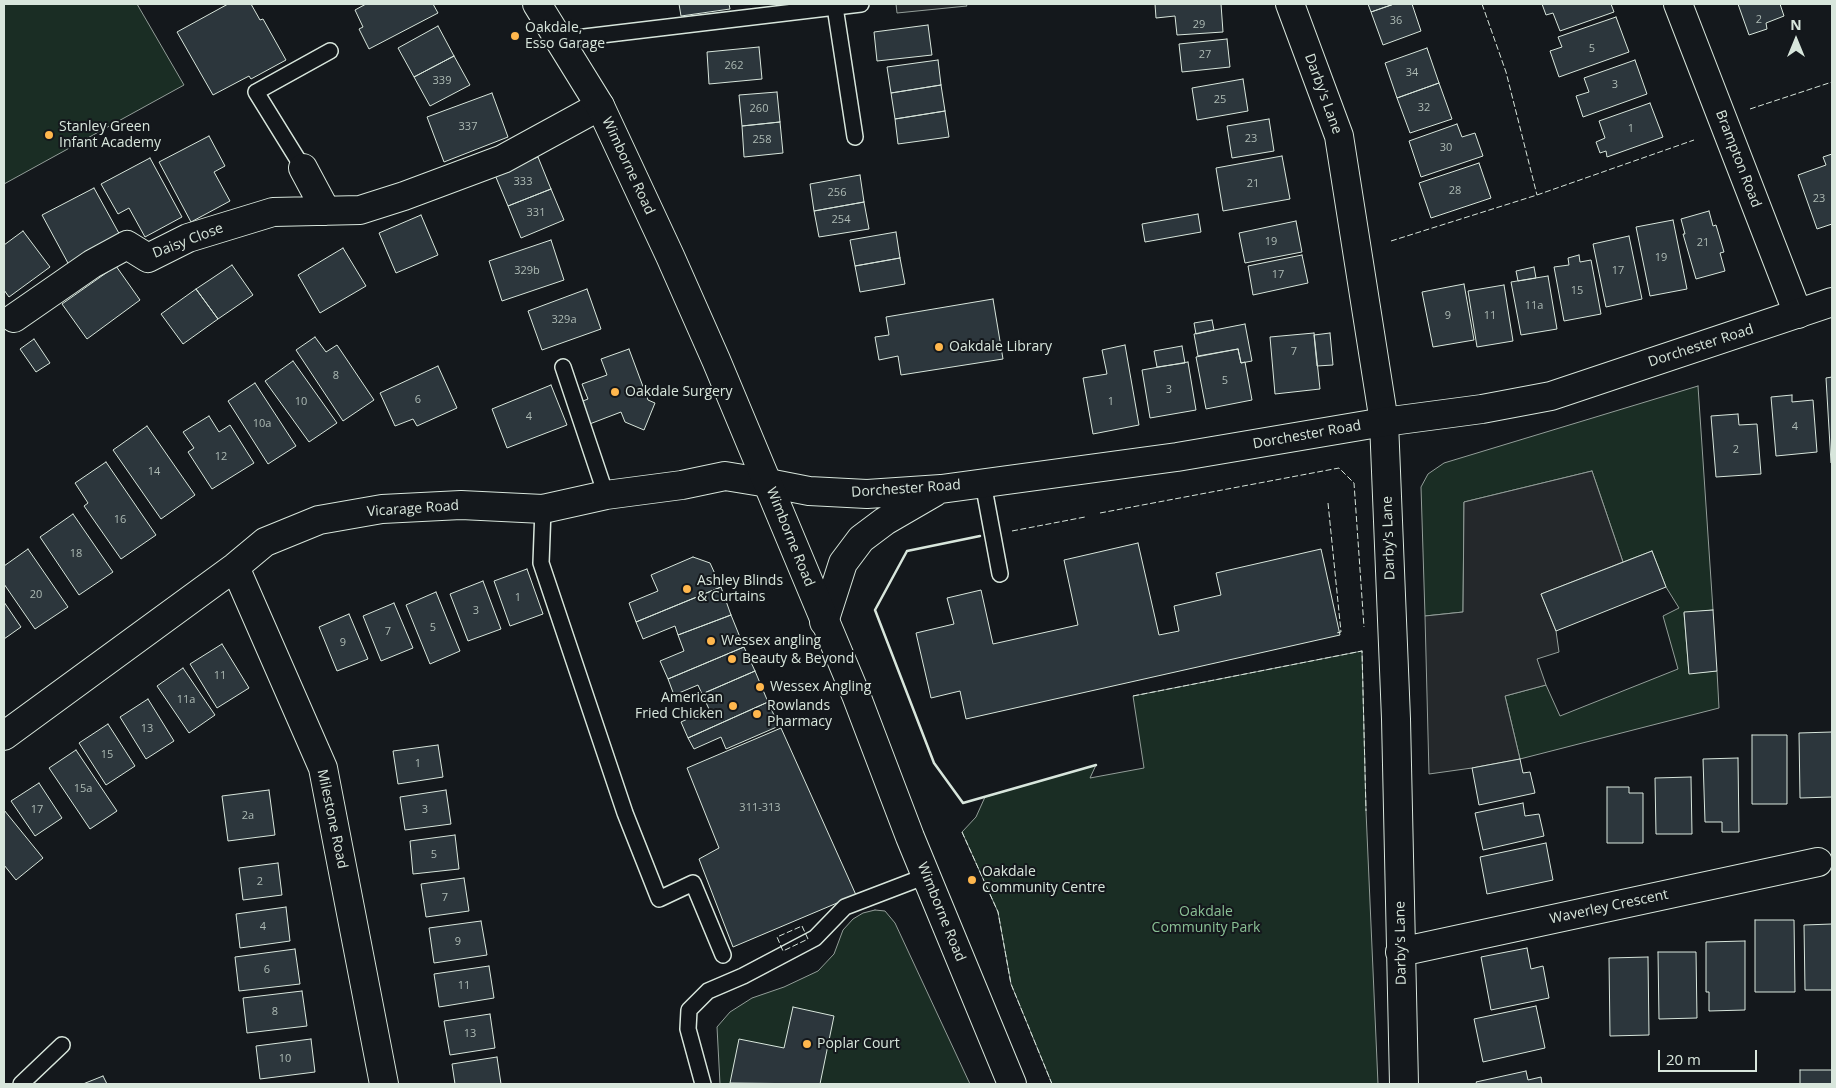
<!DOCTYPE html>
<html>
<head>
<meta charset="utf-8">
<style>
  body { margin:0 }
  #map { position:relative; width:1836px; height:1088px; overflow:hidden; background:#14181c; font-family:"Open Sans",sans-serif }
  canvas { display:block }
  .frame { position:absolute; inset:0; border:5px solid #d8e6dc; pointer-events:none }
  .north { position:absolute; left:1771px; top:15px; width:50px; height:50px; -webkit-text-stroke:4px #14181c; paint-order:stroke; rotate:0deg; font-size:14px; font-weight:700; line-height:20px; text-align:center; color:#d8e6dc }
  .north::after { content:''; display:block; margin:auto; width:18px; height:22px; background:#d8e6dc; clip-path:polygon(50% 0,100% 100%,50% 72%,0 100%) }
  .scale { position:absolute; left:1658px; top:1050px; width:99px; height:22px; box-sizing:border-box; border:2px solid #d8e6dc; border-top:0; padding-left:6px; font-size:15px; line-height:18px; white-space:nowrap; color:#d8e6dc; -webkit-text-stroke:4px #14181c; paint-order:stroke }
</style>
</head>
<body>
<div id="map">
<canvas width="1836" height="1088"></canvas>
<div class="frame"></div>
<div class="north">N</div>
<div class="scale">20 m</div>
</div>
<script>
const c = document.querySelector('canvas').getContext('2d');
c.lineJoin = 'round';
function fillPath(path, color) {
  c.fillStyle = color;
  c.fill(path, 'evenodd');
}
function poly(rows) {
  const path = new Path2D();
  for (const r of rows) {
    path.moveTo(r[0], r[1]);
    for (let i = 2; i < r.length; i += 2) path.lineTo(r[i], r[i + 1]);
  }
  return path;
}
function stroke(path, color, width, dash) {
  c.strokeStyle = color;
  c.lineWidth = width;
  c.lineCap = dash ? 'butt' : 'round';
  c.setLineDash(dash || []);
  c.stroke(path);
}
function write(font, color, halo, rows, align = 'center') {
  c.font = font + ' "Open Sans",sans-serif';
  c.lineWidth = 4;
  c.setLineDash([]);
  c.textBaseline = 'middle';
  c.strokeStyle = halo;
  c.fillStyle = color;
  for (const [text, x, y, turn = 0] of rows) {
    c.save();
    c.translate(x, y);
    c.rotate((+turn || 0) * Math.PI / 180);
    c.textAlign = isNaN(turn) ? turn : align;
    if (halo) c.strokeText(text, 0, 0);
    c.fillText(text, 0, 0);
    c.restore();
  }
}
const green = poly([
  [4,4,137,4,184,85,4,184,4,4],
  [1698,386,1713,610,1684,613,1689,673,1717,671,1719,708,1520,759,1505,696,1546,685,1560,716,1678,669,1663,616,1679,608,1666,587,1652,551,1623,562,1592,471,1464,502,1463,612,1425,616,1421,487,1428,474,1444,463,1698,386],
  [1362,651,1366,811,1378,1084,1052,1084,1011,984,998,912,962,832,976,817,985,797,1096,765,1090,778,1144,768,1133,696,1362,651],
  [875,910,885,911,895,923,970,1084,720,1084,717,1027,730,1012,752,998,784,987,818,971,834,954,843,930,853,919,863,913,875,910]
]);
fillPath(green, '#1a2d24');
stroke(green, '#939e99', 1);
const parking = poly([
  [896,4,966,4,967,6,897,13,896,4],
  [1592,471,1623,562,1541,594,1556,631,1559,652,1537,659,1546,685,1505,696,1520,759,1472,768,1429,774,1425,616,1463,612,1464,502,1592,471]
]);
fillPath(parking, '#24282b');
stroke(parking, '#939e99', 1);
const building = poly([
  [228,4,251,4,260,20,263,19,286,60,251,79,249,76,213,95,177,32,228,4],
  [366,4,433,4,438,13,369,49,359,29,363,27,355,10,366,4],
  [679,4,729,4,730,9,681,16,679,4],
  [1155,4,1221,4,1223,32,1177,35,1175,16,1156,18,1155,4],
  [1368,4,1394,4,1371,12,1368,4],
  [1394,4,1412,4,1421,31,1383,45,1371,12,1394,4],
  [1542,4,1611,4,1614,12,1560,31,1553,13,1546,15,1542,4],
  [1738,4,1780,4,1784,16,1766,23,1767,29,1749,35,1738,4],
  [1616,17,1629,52,1559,77,1550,51,1562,47,1558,37,1616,17],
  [928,25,932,55,877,61,874,32,928,25],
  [438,26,454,56,414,77,398,48,438,26],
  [1227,39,1230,67,1182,72,1179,44,1227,39],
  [759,47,762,79,709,84,707,52,759,47],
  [1427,48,1439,83,1397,98,1385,63,1427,48],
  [454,56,470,85,430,106,414,77,454,56],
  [938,60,941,85,891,93,887,67,938,60],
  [1635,60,1647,94,1583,117,1576,96,1589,92,1584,78,1635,60],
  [1243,79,1248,111,1197,120,1192,88,1243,79],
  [1439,83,1452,119,1410,133,1397,98,1439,83],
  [941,85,945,111,895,119,891,93,941,85],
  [777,92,780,122,742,126,739,95,777,92],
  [492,93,508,137,444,162,427,117,492,93],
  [1650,103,1663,137,1607,157,1606,151,1600,153,1596,142,1605,138,1599,121,1650,103],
  [945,111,949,137,898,144,895,119,945,111],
  [1269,119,1274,151,1232,158,1227,126,1269,119],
  [780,122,783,153,744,157,742,126,780,122],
  [1457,124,1462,137,1475,133,1483,156,1421,177,1409,141,1457,124],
  [209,136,225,166,214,172,230,201,191,222,159,162,209,136],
  [1832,154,1832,224,1817,229,1798,175,1826,165,1823,157,1832,154],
  [1282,156,1290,199,1223,211,1216,168,1282,156],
  [538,157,551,189,508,206,495,175,538,157],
  [150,158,182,217,145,237,129,208,118,214,101,184,150,158],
  [1479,163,1491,198,1431,218,1419,183,1479,163],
  [860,175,864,202,814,211,810,184,860,175],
  [94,188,121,237,69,265,42,215,94,188],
  [551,189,564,220,521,238,508,206,551,189],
  [864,202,869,229,819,237,814,211,864,202],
  [1709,211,1713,226,1716,225,1724,252,1720,253,1725,271,1696,279,1683,234,1685,234,1681,219,1709,211],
  [1198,214,1201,232,1145,242,1142,224,1198,214],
  [421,215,438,255,396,273,379,233,421,215],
  [1673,220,1687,289,1650,296,1636,227,1673,220],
  [1296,221,1302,252,1245,263,1239,233,1296,221],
  [23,231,50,267,9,297,4,290,4,245,23,231],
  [896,232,900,258,855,266,850,240,896,232],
  [1629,236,1642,299,1606,307,1593,244,1629,236],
  [551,240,564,280,502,301,489,261,551,240],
  [343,248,366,286,320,313,298,275,343,248],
  [1302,255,1308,283,1253,295,1248,266,1302,255],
  [1579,255,1580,262,1591,260,1601,314,1564,321,1554,267,1569,265,1568,258,1579,255],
  [900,258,905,284,860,292,855,266,900,258],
  [232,265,253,295,218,319,196,289,232,265],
  [116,266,140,300,87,339,62,304,116,266],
  [1534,267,1536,278,1518,281,1516,271,1534,267],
  [1548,276,1557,329,1521,335,1511,282,1548,276],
  [1464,284,1474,340,1433,347,1422,292,1464,284],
  [1504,285,1513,341,1477,347,1468,291,1504,285],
  [196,289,218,319,183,344,161,314,196,289],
  [587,289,601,329,542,350,528,311,587,289],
  [993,299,1003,359,901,375,898,356,879,360,875,337,889,335,886,317,993,299],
  [1212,320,1214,330,1196,334,1194,323,1212,320],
  [1245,324,1252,361,1241,363,1238,349,1198,356,1194,334,1245,324],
  [1314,333,1320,389,1275,394,1270,337,1314,333],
  [1330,333,1333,365,1317,366,1314,335,1330,333],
  [315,337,326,352,337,345,374,400,343,421,296,350,315,337],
  [34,339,50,363,36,372,20,349,34,339],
  [1125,345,1139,425,1093,434,1083,378,1107,374,1102,350,1125,345],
  [1182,346,1185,363,1157,367,1154,351,1182,346],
  [629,349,648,400,655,403,644,430,625,422,621,412,587,425,578,403,588,399,582,384,607,375,601,359,629,349],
  [1238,349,1241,363,1245,362,1252,400,1206,409,1196,357,1238,349],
  [293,361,337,423,309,442,265,381,293,361],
  [1188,362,1196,410,1150,418,1142,370,1188,362],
  [438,366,457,408,417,426,413,419,395,426,380,393,438,366],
  [1832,377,1832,463,1831,463,1826,378,1832,377],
  [255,383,296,446,268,464,228,401,255,383],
  [551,385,567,425,507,448,492,409,551,385],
  [1792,395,1792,402,1813,400,1817,452,1776,456,1771,397,1792,395],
  [1738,414,1739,425,1757,424,1761,474,1716,477,1711,416,1738,414],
  [209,416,219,432,230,425,254,463,212,489,188,452,194,448,183,432,209,416],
  [147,426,195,495,161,519,113,450,147,426],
  [106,462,156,535,121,559,84,506,88,503,75,483,106,462],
  [73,514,113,572,79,595,40,537,73,514],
  [1138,543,1159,635,1179,631,1174,606,1221,595,1216,573,1321,549,1340,635,966,719,960,691,931,698,916,633,954,624,947,598,981,590,993,644,1078,625,1064,560,1138,543],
  [28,549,68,607,35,629,4,584,4,566,28,549],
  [1652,551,1666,587,1556,631,1541,594,1652,551],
  [693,557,710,563,721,587,636,622,629,603,658,591,651,575,693,557],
  [527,569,543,614,510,626,494,581,527,569],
  [483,581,501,629,468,641,450,594,483,581],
  [721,587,731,615,678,635,675,626,643,639,636,622,721,587],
  [436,592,460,651,430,664,406,605,436,592],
  [4,602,21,627,4,639,4,602],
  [394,603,413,648,381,661,363,616,394,603],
  [1713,610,1717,671,1689,674,1684,612,1713,610],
  [349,614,368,659,337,671,319,627,349,614],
  [731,615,744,647,668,679,660,661,684,651,678,635,731,615],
  [222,644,249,688,217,708,190,664,222,644],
  [744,647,755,671,702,694,698,685,674,695,668,679,744,647],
  [183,668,215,715,189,733,157,686,183,668],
  [755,671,768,702,688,738,681,722,709,709,702,694,755,671],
  [148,699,174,741,146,759,120,717,148,699],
  [768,702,779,726,726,749,721,737,694,749,688,738,768,702],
  [108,724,135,766,106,785,79,743,108,724],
  [781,728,856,895,733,947,699,859,719,848,687,768,781,728],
  [1832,732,1832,797,1800,798,1799,733,1832,732],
  [1752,735,1787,735,1787,804,1752,804,1752,735],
  [438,745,443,777,398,784,393,751,438,745],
  [76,750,117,811,90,829,49,768,76,750],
  [1738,758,1739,832,1722,832,1722,822,1705,822,1703,759,1738,758],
  [1520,759,1523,773,1530,772,1535,793,1479,805,1472,768,1520,759],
  [1691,777,1692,834,1656,834,1655,778,1691,777],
  [39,783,62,818,35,836,11,801,39,783],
  [1607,787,1629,787,1629,793,1643,793,1643,843,1607,843,1607,787],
  [269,790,275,835,228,841,222,796,269,790],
  [446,790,451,824,405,830,400,797,446,790],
  [1523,803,1525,816,1539,814,1544,836,1483,850,1475,813,1523,803],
  [4,810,43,858,16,880,4,865,4,810],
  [455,835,459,869,413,874,410,841,455,835],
  [1546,843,1553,880,1487,894,1480,857,1546,843],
  [278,863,282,895,243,900,239,868,278,863],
  [464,878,469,911,426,917,421,884,464,878],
  [286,907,290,941,240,948,236,914,286,907],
  [1755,920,1794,920,1795,992,1755,992,1755,920],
  [481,921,487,955,434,963,429,928,481,921],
  [1832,924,1832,990,1805,990,1804,925,1832,924],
  [1745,941,1745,1010,1709,1011,1709,992,1706,992,1706,942,1745,941],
  [1527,948,1531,969,1543,966,1549,998,1491,1010,1481,957,1527,948],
  [295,949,300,984,239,991,235,957,295,949],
  [1658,952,1696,952,1697,1018,1659,1019,1658,952],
  [1648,957,1649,1035,1610,1036,1609,958,1648,957],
  [489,966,494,998,439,1007,434,974,489,966],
  [302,991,307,1026,247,1033,243,998,302,991],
  [1536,1006,1545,1048,1483,1062,1474,1019,1536,1006],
  [793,1007,834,1016,820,1084,730,1083,739,1039,784,1048,793,1007],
  [490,1014,495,1048,450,1055,444,1021,490,1014],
  [311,1039,315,1072,260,1079,256,1046,311,1039],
  [497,1057,501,1084,455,1084,452,1064,497,1057],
  [1800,1070,1832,1070,1832,1084,1800,1084,1800,1070],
  [1526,1071,1528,1080,1541,1077,1542,1084,1477,1084,1476,1082,1526,1071],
  [103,1076,107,1084,83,1084,103,1076]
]);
fillPath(building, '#2c363c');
stroke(building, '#d8e6dc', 1);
const lane = poly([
  [835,7,855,137],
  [559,40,861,4],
  [303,168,256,92,330,51],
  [563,367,606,495],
  [983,483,1000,574],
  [543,509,541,563,625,813,659,899,693,883,723,955],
  [21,1084,62,1045],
  [703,1084,688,1029,689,1010,708,991,743,976,815,938,845,907,926,876]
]);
const street = poly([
  [1290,4,1339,136,1384,422,1396,719,1404,1084],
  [1678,4,1798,314],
  [303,168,326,211],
  [14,318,92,264,127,245,148,258,188,238,273,212,360,210,404,196,503,159,600,106],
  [235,567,323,768,384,1084],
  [4,736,235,567,265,542,319,520,382,509,461,505,543,509,606,495,682,485,725,476,768,483],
  [1400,952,1818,862]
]);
const secondary = poly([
  [768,483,809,491,867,494,941,489,1177,457,1384,422,1482,409,1551,396,1832,302],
  [824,622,843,563,861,539,885,521,935,492]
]);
const highway = poly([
  [537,4,600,106,670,256,716,360,856,695,910,837,1012,1084]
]);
stroke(lane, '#d8e6dc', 18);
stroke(street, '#d8e6dc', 30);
stroke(secondary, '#d8e6dc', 30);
stroke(highway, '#d8e6dc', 30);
stroke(lane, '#14181c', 15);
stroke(street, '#14181c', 28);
stroke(secondary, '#14181c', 28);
stroke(highway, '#14181c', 28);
stroke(poly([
  [1482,4,1506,72,1537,195],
  [1750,109,1832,82],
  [1391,241,1537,195,1694,140],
  [1328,503,1341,632,1336,633],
  [1100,513,1339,468,1354,483,1364,627],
  [1012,531,1085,517],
  [1133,696,1362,651,1366,811],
  [962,832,998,912,1011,984,1052,1084],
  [802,926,808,939,783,951,777,937,802,926]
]), '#d8e6dc', 1, [6, 2.5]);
stroke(poly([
  [980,536,907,551,875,610,934,763,963,803,1096,765]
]), '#d8e6dc', 2.5);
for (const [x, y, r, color] of [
  [515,36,5,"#ffb74d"],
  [49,135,5,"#ffb74d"],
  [939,347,5,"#ffb74d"],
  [615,392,5,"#ffb74d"],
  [687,589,5,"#ffb74d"],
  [711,641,5,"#ffb74d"],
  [732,659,5,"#ffb74d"],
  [760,687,5,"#ffb74d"],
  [733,706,5,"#ffb74d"],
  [757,714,5,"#ffb74d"],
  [972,880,5,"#ffb74d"],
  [807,1044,5,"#ffb74d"]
]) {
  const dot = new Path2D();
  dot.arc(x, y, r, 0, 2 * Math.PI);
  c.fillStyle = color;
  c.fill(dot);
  stroke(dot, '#14181c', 2);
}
write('11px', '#adbab4', null, [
  ["2",1759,20],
  ["36",1396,21],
  ["29",1199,25],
  ["5",1592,49],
  ["27",1205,55],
  ["262",734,66],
  ["34",1412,73],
  ["339",442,81],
  ["3",1615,85],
  ["25",1220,100],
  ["32",1424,108],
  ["260",759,109],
  ["337",468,127],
  ["1",1631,129],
  ["23",1251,139],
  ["258",762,140],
  ["30",1446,148],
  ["333",523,182],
  ["21",1253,184],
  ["28",1455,191],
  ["256",837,193],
  ["23",1819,199],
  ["331",536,213],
  ["254",841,220],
  ["19",1271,242],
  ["21",1703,243],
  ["19",1661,258],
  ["329b",527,271],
  ["17",1618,271],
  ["17",1278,275],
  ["15",1577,291],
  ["11a",1534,306],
  ["9",1448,316],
  ["11",1490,316],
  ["329a",564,320],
  ["7",1294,352],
  ["8",336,376],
  ["5",1225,381],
  ["3",1169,390],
  ["6",418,400],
  ["10",301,402],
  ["1",1111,402],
  ["4",529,417],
  ["10a",262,424],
  ["4",1795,427],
  ["2",1736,450],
  ["12",221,457],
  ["14",154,472],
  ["16",120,520],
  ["18",76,554],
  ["20",36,595],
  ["1",518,598],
  ["3",476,611],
  ["5",433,628],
  ["7",388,632],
  ["9",343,643],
  ["11",220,676],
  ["11a",186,700],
  ["13",147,729],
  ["15",107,755],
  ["1",418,764],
  ["15a",83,789],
  ["311-313",760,808],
  ["17",37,810],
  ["3",425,810],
  ["2a",248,816],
  ["5",434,855],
  ["2",260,882],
  ["7",445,898],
  ["4",263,927],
  ["9",458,942],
  ["6",267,970],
  ["11",464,986],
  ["8",275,1012],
  ["13",470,1034],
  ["10",285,1059]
]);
write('14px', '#d8e6dc', '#14181c', [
  ["Oakdale,",525,28],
  ["Esso Garage",525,44],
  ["Stanley Green",59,127],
  ["Infant Academy",59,143],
  ["Oakdale Library",949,347],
  ["Oakdale Surgery",625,392],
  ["Ashley Blinds",697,581],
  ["& Curtains",697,597],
  ["Wessex angling",721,641],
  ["Beauty & Beyond",742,659],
  ["Wessex Angling",770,687],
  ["American",723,698,"right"],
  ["Fried Chicken",723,714,"right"],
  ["Rowlands",767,706],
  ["Pharmacy",767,722],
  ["Oakdale",982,872],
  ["Community Centre",982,888],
  ["Poplar Court",817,1044]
], 'left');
write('14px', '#d8e6dc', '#14181c', [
  ["Darby's Lane",1323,94,70],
  ["Brampton Road",1738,159,69],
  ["Wimborne Road",628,166,65],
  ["Daisy Close",188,241,-21],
  ["Dorchester Road",1701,346,-18],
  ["Dorchester Road",1307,435,-10],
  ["Dorchester Road",906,489,-4],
  ["Vicarage Road",413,509,-4],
  ["Wimborne Road",790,537,68],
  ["Darby's Lane",1389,538,-92],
  ["Milestone Road",332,819,78],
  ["Waverley Crescent",1609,907,-12],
  ["Wimborne Road",941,912,68],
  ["Darby's Lane",1401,943,-91]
]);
write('14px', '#8ac095', '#14181c', [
  ["Oakdale",1206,912],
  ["Community Park",1206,928]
]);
</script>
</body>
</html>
